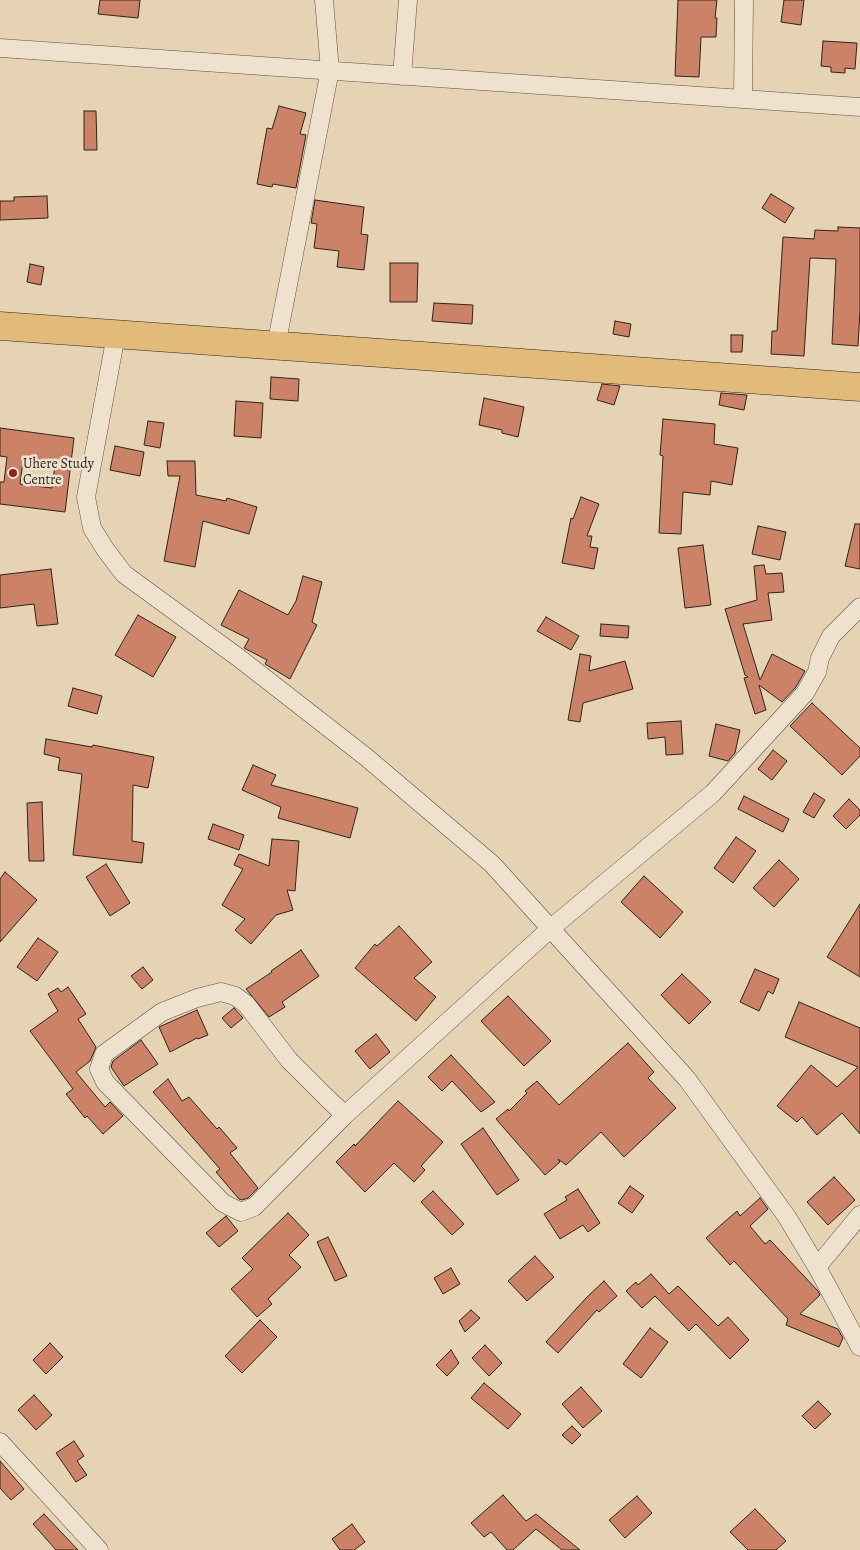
<!DOCTYPE html>
<html>
<head>
<meta charset="utf-8">
<style>
  body { margin:0 }
  canvas { display:block; background:#e5d3b3 }
</style>
</head>
<body>
<canvas width="860" height="1550"></canvas>
<script>
const c = document.querySelector('canvas').getContext('2d');
c.lineJoin = 'round';
function fillPath(path, color) {
  c.fillStyle = color;
  c.fill(path, 'evenodd');
}
function poly(rows) {
  const path = new Path2D();
  for (const r of rows) {
    path.moveTo(r[0], r[1]);
    for (let i = 2; i < r.length; i += 2) path.lineTo(r[i], r[i + 1]);
  }
  return path;
}
function stroke(path, color, width, dash) {
  c.strokeStyle = color;
  c.lineWidth = width;
  c.lineCap = dash ? 'butt' : 'round';
  c.setLineDash(dash || []);
  c.stroke(path);
}
function write(font, color, halo, rows, align = 'center') {
  c.font = font + ' Alegreya,serif';
  c.lineWidth = 5;
  c.setLineDash([]);
  c.textBaseline = 'middle';
  c.strokeStyle = halo;
  c.fillStyle = color;
  for (const [text, x, y, turn = 0] of rows) {
    c.save();
    c.translate(x, y);
    c.rotate((+turn || 0) * Math.PI / 180);
    c.textAlign = isNaN(turn) ? turn : align;
    if (halo) c.strokeText(text, 0, 0);
    c.fillText(text, 0, 0);
    c.restore();
  }
}
const building = poly([
  [100,0,140,0,138,18,98,14,100,0],
  [678,0,717,0,715,18,717,18,716,37,701,37,699,77,675,76,678,0],
  [784,0,804,0,801,25,781,22,784,0],
  [823,41,857,43,855,69,845,68,845,73,831,72,831,67,821,66,823,41],
  [279,106,306,113,300,134,306,135,296,188,273,184,272,187,257,184,267,128,272,129,279,106],
  [84,111,96,111,97,150,84,150,84,111],
  [771,194,794,208,785,223,762,208,771,194],
  [47,196,48,218,0,220,0,201,14,201,14,197,47,196],
  [315,200,364,207,361,234,368,235,364,270,337,267,339,251,314,248,317,224,311,223,315,200],
  [838,227,860,228,860,310,858,346,832,344,836,259,810,258,804,356,771,354,772,331,777,331,783,237,814,239,815,230,838,231,838,227],
  [390,263,418,263,417,302,390,302,390,263],
  [30,264,44,267,41,285,27,282,30,264],
  [434,303,473,305,472,324,432,321,434,303],
  [615,321,631,324,629,337,613,334,615,321],
  [731,335,743,335,742,352,731,352,731,335],
  [271,377,299,379,298,401,270,399,271,377],
  [602,384,620,386,614,405,597,400,602,384],
  [721,393,747,395,744,410,719,405,721,393],
  [484,398,524,407,518,437,502,433,502,430,479,425,484,398],
  [236,401,263,403,261,438,234,436,236,401],
  [663,419,715,424,714,444,738,448,732,485,711,481,710,495,683,492,681,534,659,533,663,456,660,455,663,419],
  [148,421,164,423,160,448,144,445,148,421],
  [0,428,74,438,65,512,0,504,0,482,4,482,7,457,0,456,0,428],
  [23,461,55,465,52,488,20,484,23,461],
  [115,446,144,452,140,476,110,470,115,446],
  [167,461,195,461,196,495,226,501,227,498,257,507,249,534,203,521,195,567,164,561,180,476,168,476,167,461],
  [581,497,599,504,587,536,592,536,590,547,598,548,594,569,562,563,571,518,573,519,581,497],
  [855,524,860,524,860,569,845,566,855,524],
  [758,526,786,532,780,560,752,554,758,526],
  [703,545,711,605,685,608,678,548,703,545],
  [764,565,766,574,782,573,784,592,768,593,772,620,743,624,760,680,772,654,805,671,796,687,782,702,759,685,766,710,755,714,744,678,748,677,745,675,725,609,757,600,754,566,764,565],
  [51,569,58,624,37,626,34,604,0,608,0,575,51,569],
  [303,576,322,582,312,622,317,625,290,679,265,664,267,660,244,648,249,639,221,625,239,590,288,615,296,601,303,576],
  [138,615,176,637,153,677,115,655,138,615],
  [546,617,579,636,571,650,537,631,546,617],
  [601,624,629,626,628,638,600,636,601,624],
  [580,654,591,656,589,671,625,661,633,689,583,703,580,722,568,720,580,654],
  [73,688,102,696,97,714,68,706,73,688],
  [812,703,860,748,860,756,842,775,790,726,812,703],
  [681,721,683,754,666,755,665,737,648,739,647,723,681,721],
  [716,724,740,730,735,753,728,761,709,756,716,724],
  [46,739,92,747,93,745,154,757,148,788,133,785,132,841,144,843,142,863,73,855,82,774,58,770,60,758,44,754,46,739],
  [773,750,787,761,772,780,758,769,773,750],
  [253,765,276,775,271,785,358,808,350,838,278,818,281,807,242,790,253,765],
  [814,793,825,800,814,818,803,812,814,793],
  [744,796,789,819,783,832,738,809,744,796],
  [849,799,860,810,860,815,846,829,833,816,849,799],
  [42,802,44,861,29,861,27,803,42,802],
  [213,824,244,835,239,850,208,839,213,824],
  [736,837,756,851,733,883,714,868,736,837],
  [272,839,299,841,295,891,287,890,293,910,276,915,251,944,235,930,245,919,222,905,243,869,234,865,239,854,269,866,272,839],
  [779,860,799,879,774,907,753,888,779,860],
  [106,864,130,903,110,916,86,877,106,864],
  [5,872,37,900,0,942,0,879,5,872],
  [644,876,683,912,660,938,621,902,644,876],
  [860,904,860,977,827,957,860,904],
  [399,926,432,962,414,978,436,997,416,1021,355,968,375,944,377,946,399,926],
  [38,938,58,952,37,981,17,967,38,938],
  [301,950,319,976,282,1002,285,1007,269,1017,246,989,272,972,271,971,301,950],
  [143,967,153,980,142,989,131,976,143,967],
  [755,969,779,979,773,994,768,991,759,1011,740,1002,755,969],
  [682,974,711,1002,689,1024,661,995,682,974],
  [68,987,86,1014,78,1019,96,1047,90,1061,76,1072,105,1107,110,1102,123,1116,103,1134,87,1116,85,1118,66,1094,73,1089,30,1031,58,1011,48,994,58,988,61,992,68,987],
  [508,996,551,1041,524,1066,481,1021,508,996],
  [799,1002,860,1028,860,1134,842,1113,817,1135,802,1117,797,1122,777,1106,811,1065,837,1087,858,1067,785,1037,799,1002],
  [234,1008,243,1018,231,1028,222,1018,234,1008],
  [197,1010,208,1035,198,1039,197,1038,170,1052,159,1027,197,1010],
  [376,1034,390,1052,370,1069,355,1051,376,1034],
  [141,1040,158,1064,124,1086,111,1067,113,1061,141,1040],
  [628,1043,654,1072,648,1078,676,1108,624,1157,601,1132,566,1165,558,1159,560,1162,545,1175,496,1119,508,1109,509,1111,527,1093,525,1091,537,1081,559,1105,628,1043],
  [451,1055,495,1102,481,1112,452,1081,442,1091,428,1077,451,1055],
  [168,1079,182,1101,189,1097,217,1129,219,1127,237,1148,230,1153,258,1188,248,1198,242,1200,239,1199,216,1172,220,1169,153,1092,168,1079],
  [398,1101,443,1142,421,1166,425,1170,414,1182,394,1163,365,1192,336,1162,354,1144,355,1146,398,1101],
  [483,1128,519,1180,497,1195,461,1144,483,1128],
  [834,1177,855,1200,828,1225,807,1202,834,1177],
  [630,1186,644,1196,632,1213,618,1203,630,1186],
  [578,1189,600,1223,588,1232,583,1225,560,1239,544,1214,567,1200,565,1197,578,1189],
  [433,1191,464,1224,452,1235,421,1202,433,1191],
  [760,1198,768,1209,750,1226,765,1244,770,1240,818,1291,820,1295,800,1314,838,1329,843,1338,839,1347,786,1325,788,1319,734,1261,730,1265,706,1238,737,1211,740,1216,760,1198],
  [288,1213,309,1235,289,1255,301,1267,268,1299,272,1304,257,1317,231,1289,253,1269,242,1258,288,1213],
  [226,1216,238,1231,219,1247,206,1233,226,1216],
  [328,1237,347,1276,335,1281,317,1242,328,1237],
  [535,1256,554,1277,527,1301,508,1281,535,1256],
  [451,1268,460,1284,443,1294,434,1278,451,1268],
  [651,1274,669,1294,678,1286,718,1326,728,1317,749,1340,730,1359,696,1324,689,1331,655,1296,642,1308,626,1291,636,1282,638,1285,651,1274],
  [604,1281,617,1296,599,1312,597,1310,558,1353,546,1342,586,1298,604,1281],
  [471,1310,480,1318,465,1332,459,1321,471,1310],
  [260,1320,277,1337,242,1373,225,1356,260,1320],
  [650,1328,668,1342,641,1378,623,1364,650,1328],
  [50,1343,63,1357,46,1374,33,1360,50,1343],
  [485,1345,502,1363,489,1376,472,1358,485,1345],
  [451,1350,459,1363,447,1376,436,1365,451,1350],
  [484,1383,521,1414,508,1429,471,1398,484,1383],
  [581,1387,602,1411,583,1428,562,1404,581,1387],
  [34,1395,52,1415,36,1430,18,1410,34,1395],
  [818,1401,831,1414,815,1429,802,1416,818,1401],
  [572,1426,581,1435,572,1444,562,1435,572,1426],
  [74,1441,84,1456,77,1461,87,1475,76,1482,56,1453,74,1441],
  [0,1461,24,1489,11,1500,0,1488,0,1461],
  [503,1495,526,1521,536,1514,580,1550,562,1550,536,1529,513,1550,507,1550,491,1532,484,1537,471,1523,503,1495],
  [637,1496,652,1513,625,1538,609,1520,637,1496],
  [755,1509,786,1541,776,1550,748,1550,730,1532,755,1509],
  [44,1514,78,1550,56,1550,33,1524,44,1514],
  [352,1524,365,1542,354,1550,340,1550,332,1539,352,1524]
]);
fillPath(building, '#cb8267');
stroke(building, '#2f241f', 1);
const street = poly([
  [0,48,860,107],
  [402,76,408,0],
  [743,99,744,0],
  [116,335,86,497,92,528,105,549,124,574,239,658,366,757,492,864,687,1079,787,1217,817,1267,860,1347],
  [276,346,330,70,324,0],
  [345,1115,328,1099,289,1060,246,1004,235,996,221,992,197,998,162,1012,104,1054,99,1069,105,1082,223,1203,241,1212,254,1207,345,1115,550,929,713,793,805,693,817,672,820,658,831,636,860,607],
  [817,1267,860,1215],
  [0,1442,99,1550]
]);
const primary = poly([
  [0,326,860,387]
]);
stroke(street, '#5c5044', 19);
stroke(primary, '#2f241f', 29);
stroke(street, '#eee2ce', 18);
stroke(primary, '#e2ba7a', 28);
for (const [x, y, r, color] of [
  [13,473,5,"#8f2418"]
]) {
  const dot = new Path2D();
  dot.arc(x, y, r, 0, 2 * Math.PI);
  c.fillStyle = color;
  c.fill(dot);
  stroke(dot, '#eee2ce', 2);
}
write('14px', '#2f241f', '#eee2ce', [
  ["Uhere Study",23,465],
  ["Centre",23,481]
], 'left');
</script>
</body>
</html>
